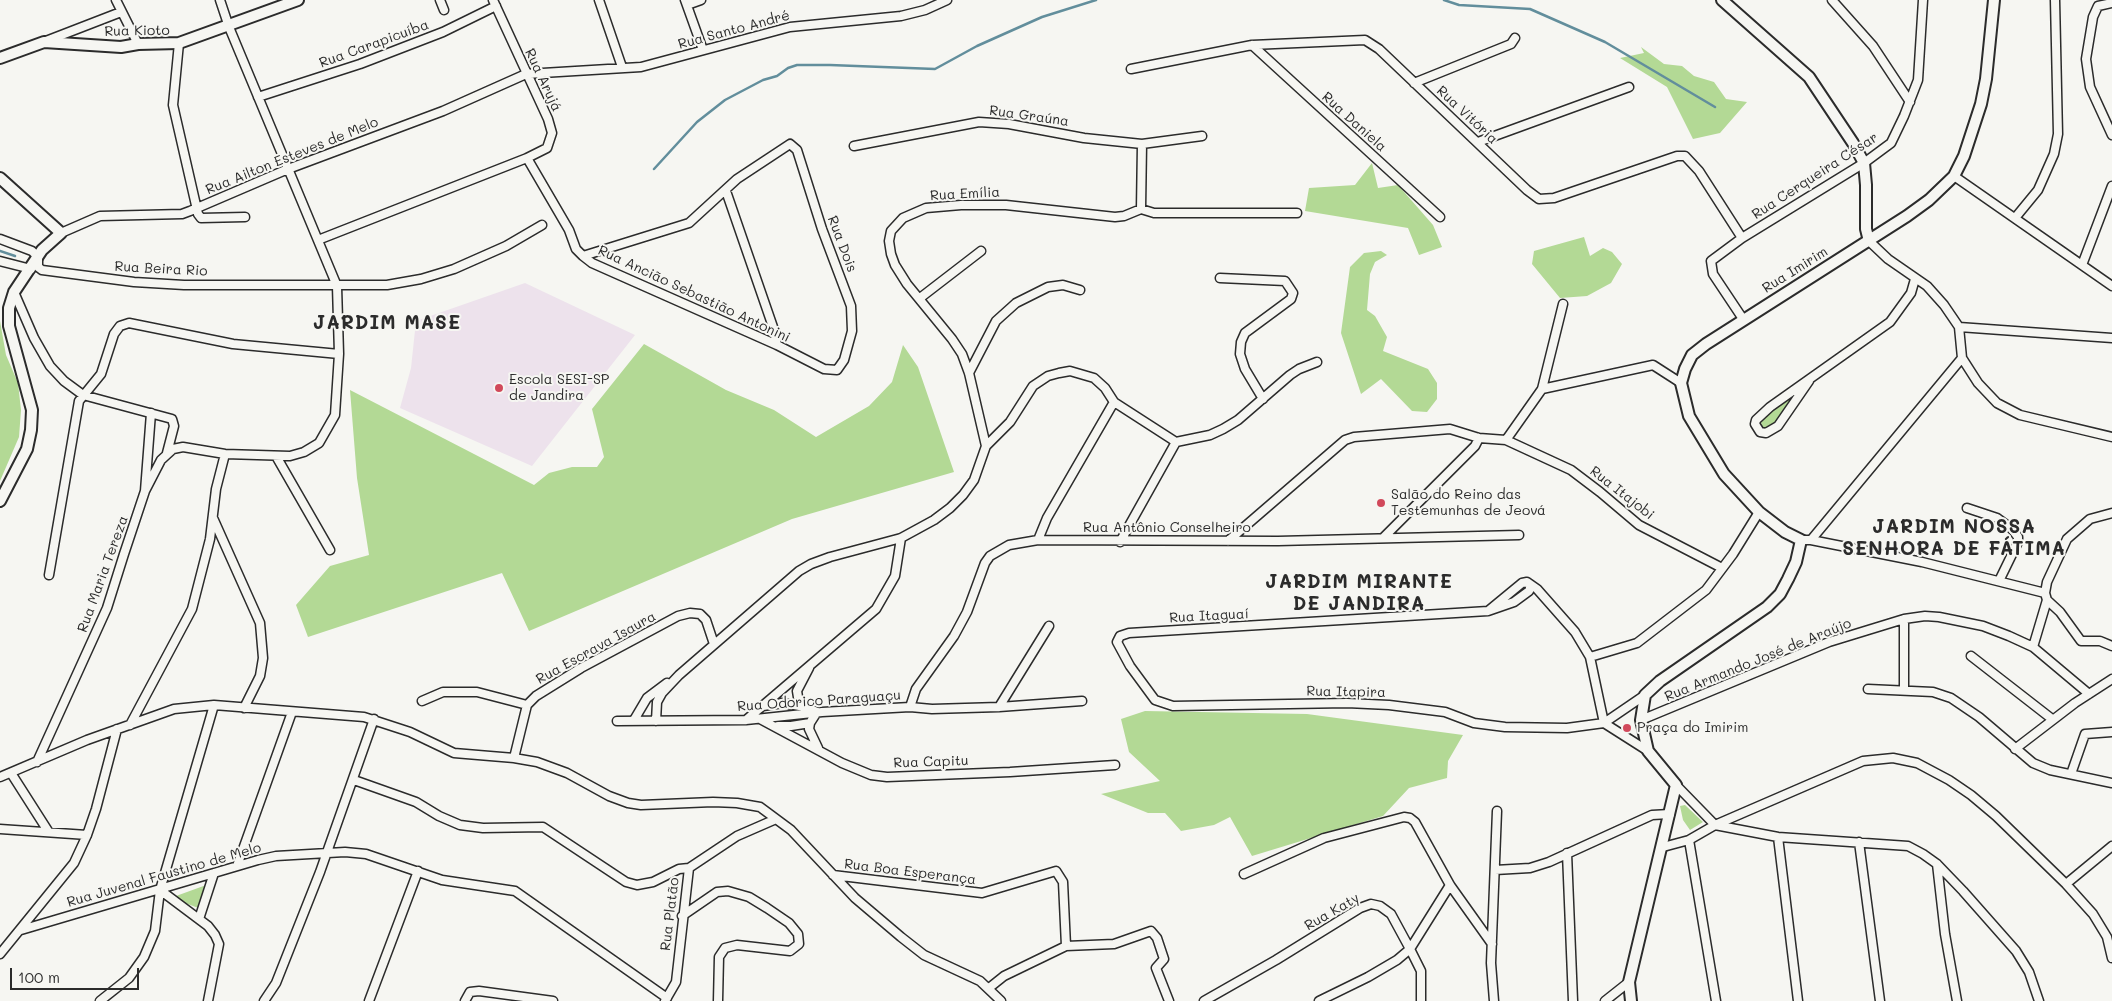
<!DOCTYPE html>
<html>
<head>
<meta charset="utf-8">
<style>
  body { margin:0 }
  #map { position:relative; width:2112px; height:1001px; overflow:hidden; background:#f6f6f2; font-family:Mali,sans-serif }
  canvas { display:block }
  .scale { position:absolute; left:10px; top:968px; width:129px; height:22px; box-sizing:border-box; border:2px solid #2b2b2b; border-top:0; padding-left:6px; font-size:15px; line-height:18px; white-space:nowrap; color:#2b2b2b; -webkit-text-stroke:4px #f6f6f2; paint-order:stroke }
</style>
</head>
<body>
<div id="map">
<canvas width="2112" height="1001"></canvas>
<div class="scale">100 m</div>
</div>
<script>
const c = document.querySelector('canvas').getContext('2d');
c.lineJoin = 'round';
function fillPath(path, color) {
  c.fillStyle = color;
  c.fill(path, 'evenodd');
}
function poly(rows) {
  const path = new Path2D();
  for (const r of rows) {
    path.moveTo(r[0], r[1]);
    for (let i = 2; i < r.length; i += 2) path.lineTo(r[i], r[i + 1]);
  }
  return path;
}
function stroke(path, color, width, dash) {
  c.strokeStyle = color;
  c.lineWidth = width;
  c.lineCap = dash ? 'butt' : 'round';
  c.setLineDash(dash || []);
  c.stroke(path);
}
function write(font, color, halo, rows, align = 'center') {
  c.font = font + ' Mali,sans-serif';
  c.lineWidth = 4;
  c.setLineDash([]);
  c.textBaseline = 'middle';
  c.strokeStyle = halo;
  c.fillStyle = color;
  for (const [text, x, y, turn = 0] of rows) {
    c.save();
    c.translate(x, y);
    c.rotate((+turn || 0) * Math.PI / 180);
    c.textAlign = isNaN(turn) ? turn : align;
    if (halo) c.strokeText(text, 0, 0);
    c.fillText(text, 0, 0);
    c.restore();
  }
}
fillPath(poly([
  [525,283,635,335,532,466,400,408,411,368,416,321]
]), '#ede2ec');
fillPath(poly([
  [1641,47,1664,64,1682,66,1694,76,1714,82,1726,99,1747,102,1720,133,1693,139,1667,87,1620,58,1644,53],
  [1372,163,1378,188,1398,185,1433,225,1442,247,1419,255,1408,228,1305,211,1309,188,1355,185],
  [1584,237,1590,256,1603,248,1612,252,1622,264,1611,283,1587,296,1560,298,1532,264,1534,251],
  [1381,251,1387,255,1375,262,1370,274,1367,310,1375,316,1387,337,1383,351,1428,369,1437,383,1437,399,1427,412,1412,411,1381,379,1361,394,1341,333,1350,267,1364,253],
  [0,321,6,355,18,383,21,410,19,437,0,481],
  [644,344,726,390,774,410,816,437,869,406,892,382,903,345,918,367,954,472,792,519,529,631,502,573,308,637,296,605,330,566,369,555,357,478,350,390,534,485,549,473,572,467,597,467,604,457,592,409],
  [1798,392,1786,413,1770,429,1763,430,1761,422,1766,415],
  [1145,711,1307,714,1463,735,1448,761,1447,778,1409,788,1383,816,1252,856,1230,817,1214,825,1181,831,1165,813,1148,813,1101,794,1160,781,1129,752,1121,719],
  [1685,805,1703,822,1690,830,1683,820,1680,806],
  [209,884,201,909,177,900,176,896]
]), '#b3d995');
stroke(poly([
  [1444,0,1459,5,1530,9,1605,42,1715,107],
  [654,169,697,122,725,100,763,80,777,76,788,68,797,65,830,65,935,69,977,46,1042,17,1096,0],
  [0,251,15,256]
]), '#628e9c', 2.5);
const minor = poly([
  [116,0,138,44],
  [440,0,444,10],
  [493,0,548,119,552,133,547,148,527,158,569,230,576,249,583,256,592,263,777,345,824,369,837,370,844,360,852,331,851,306,822,229,797,150,790,144,737,179,689,223,583,256],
  [599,0,622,67],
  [685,0,703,50],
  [1832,0,1873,46,1910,102],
  [2112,3,2098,6,2093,17,2086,59,2090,87,2112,135],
  [687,5,701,0],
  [46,41,121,12],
  [179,43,173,105,198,214,201,218,245,217],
  [1252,45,1440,217],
  [1131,69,1252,45,1365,40,1379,49,1527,190,1539,199,1554,198,1677,156,1685,156,1699,171,1742,238],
  [1414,83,1511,44,1515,38],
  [258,97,360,64,443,32,496,6],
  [1478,142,1629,87],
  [854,146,979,122,1009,124,1084,138,1142,144,1202,136],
  [1954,176,2112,286],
  [726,191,773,327,777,345],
  [1141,209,1142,144],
  [2015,218,2038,190,2054,154,2058,134,2055,0],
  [61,233,100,216,182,214,190,211,288,169,443,111,526,74,641,67,790,27,901,16,925,10,947,0],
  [0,239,32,251,38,257,38,267,42,270,134,282,184,285,387,285,421,279,454,269,506,246,542,225],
  [318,240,527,158],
  [1869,241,1888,259,1927,286,1944,305,1959,327,1962,358,1978,383,1997,403,2020,415,2112,437],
  [0,261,31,269],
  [2082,265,2112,186],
  [1220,278,1285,281,1293,293,1291,299,1245,333,1241,342,1240,354,1245,369,1263,399],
  [14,292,34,338,50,366,64,381,83,395,172,419,174,426,167,453],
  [920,298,981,251],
  [1743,319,1713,274,1711,261,1742,238,1864,163,1891,143,1904,116,1918,80,1923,0],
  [1959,327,2112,338],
  [969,373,996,321,1016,303,1048,287,1063,285,1080,290],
  [1809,381,1778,426,1766,433,1760,432,1755,424,1756,420,1770,407,1890,322,1911,293,1915,279],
  [1542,389,1653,365,1681,383],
  [1506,440,1542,389,1563,304],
  [986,446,1010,422,1033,386,1048,376,1059,373,1070,371,1094,378,1105,388,1114,402,1176,442,1210,435,1223,429,1238,420,1290,375,1299,369,1317,362],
  [276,456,330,550],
  [145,491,161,460,173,449,183,447,225,454,290,456,304,452,319,443,335,415,339,354,337,286,229,27,220,0],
  [1967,508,1997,518,2012,529,2018,537,2018,542,1999,581],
  [213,518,260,623,263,658,260,676,244,708],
  [1384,537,1475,446,1479,438],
  [1038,540,1047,518,1114,402],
  [1801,540,1811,540,1922,562,2045,593],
  [1811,540,1962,358],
  [1228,541,1345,440,1354,437,1450,429,1479,438,1506,440,1571,470,1600,492,1639,525,1722,568],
  [1120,542,1176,442],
  [49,575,79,401,101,374,114,334,120,326,129,323,233,344,339,354],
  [1531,585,1529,591,1514,602,1488,611,1129,633,1120,636,1117,642,1130,666,1155,700,1173,706,1347,703,1389,705,1445,712,1474,723,1505,727,1567,728,1604,723,1645,695],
  [2047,600,2060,612,2081,641,2100,641,2112,646],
  [1488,611,1522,583,1527,582,1537,589,1575,632,1590,657,1604,723],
  [1904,619,1925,616,1939,617,1983,626,2009,636,2033,647,2089,694],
  [2033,647,2047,600,2045,593,2047,582,2067,539,2090,519,2112,513],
  [1971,656,2052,719],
  [1590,657,1637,643,1706,590,1733,554,1759,512],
  [809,668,797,691,798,697,805,707,817,712,810,723,809,729,818,748],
  [1868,689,1933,692,1951,698,1979,717,2033,763,2050,770,2112,783],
  [422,701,443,692,477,692,527,705],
  [763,706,783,703,805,707],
  [910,707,916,689,954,636,967,612,985,563,990,556,1009,545,1038,540,1278,541,1519,535],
  [999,707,1049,626],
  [760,719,842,763,871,775,887,777,1010,772,1115,765],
  [634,720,647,698,667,683],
  [746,720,876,609,895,576,901,538],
  [1641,720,1829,642,1904,619,1904,690],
  [617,721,746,720,822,712,910,707,932,709,999,707,1082,701],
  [656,721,657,702,662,693,679,675,799,571,811,564,830,557,901,538,934,520,950,508,963,495,974,480,986,446,969,373,962,354,952,339,907,284,895,265,891,254,889,241,891,231,903,218,926,208,961,205,1006,205,1115,217,1124,216,1141,209,1154,213,1297,213],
  [1604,723,1648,751],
  [130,725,192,609,210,539,216,489,225,454],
  [778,726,791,726,810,723],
  [2015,749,2075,703,2112,679],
  [514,758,527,705,536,696,581,668,678,616,690,613,700,614,706,620,714,644],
  [37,762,107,608,124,554,145,491,151,413],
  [11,773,48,831],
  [2071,774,2085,734,2112,732],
  [0,777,87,740,174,709,214,705,364,717,410,732,454,753,514,758,537,762,567,773,609,796,628,803,641,805,713,802,737,803,760,807,791,830,855,898,901,937,924,955,980,981,1001,1001],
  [354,780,416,802,439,816,460,825,483,828,543,827,626,882,637,885,653,882,679,869,689,868],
  [1676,785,1715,825,1778,837,1908,846,1923,854,1937,864,1963,891,2016,951,2029,972,2039,1001],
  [0,829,87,835],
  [1778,837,1798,1001],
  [1689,840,1716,1001],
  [1859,842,1880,1001],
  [1663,847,1689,840,1715,825,1863,761,1893,758,1917,763,1949,780,1971,795,1996,816,2066,884,2093,914,2107,937,2112,958],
  [1567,853,1573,1001],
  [1937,864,1945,934,1957,1001],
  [237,866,292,712],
  [1495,870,1530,868,1549,862,1652,815,1670,814],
  [1244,874,1324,838,1404,817,1410,818,1415,822,1450,885,1492,944],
  [833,875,982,893,1056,871,1063,882,1066,946,1004,976,989,988],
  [2066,884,2112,846],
  [160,890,208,926,215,935,219,944,208,1001],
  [682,916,717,892,728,891,749,897,767,908,789,923,798,934,799,944,790,951,737,945,725,948,719,957,718,1001],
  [199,919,214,873],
  [21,930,258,860,276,856,345,852,366,854,442,880,515,891,667,998],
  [1066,946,1114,944,1151,931,1157,938,1164,959,1156,968,1169,1001],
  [0,954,74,863,87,835,96,809,117,729],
  [100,1001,129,978,144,957,155,931,160,890,214,705],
  [264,1001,276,983,320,872,374,719],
  [369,1001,418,871],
  [465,1001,470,992,479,991,553,1001],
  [665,1001,676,982,689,868,737,836,776,819],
  [1204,1001,1276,960,1360,908,1371,904,1380,906,1391,914,1410,949,1421,971,1421,1001],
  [1319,1001,1368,977,1397,960,1410,949,1450,885],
  [1494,1001,1491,963,1497,811],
  [1605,1001,1629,982]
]);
const tertiary = poly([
  [1722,0,1809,77,1853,143,1864,163,1866,185,1866,229,1869,241],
  [0,58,44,42,121,47,138,44,179,43,298,0],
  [0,178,61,233,42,250,14,292,9,308,9,326,32,410,31,430,27,449,0,501],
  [1631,1001,1629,982,1676,785,1648,751,1641,720,1645,695,1660,681,1767,607,1780,594,1788,579,1796,562,1801,540,1785,532,1759,512,1724,474,1689,416,1681,383,1685,369,1692,355,1706,344,1907,216,1929,200,1954,176,1964,156,1981,104,1986,79,1994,0]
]);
stroke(minor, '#2b2b2b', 11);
stroke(tertiary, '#2b2b2b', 14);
stroke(minor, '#f6f6f2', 8);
stroke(tertiary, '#f6f6f2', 10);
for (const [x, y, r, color] of [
  [499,388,5,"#d1495b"],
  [1381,503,5,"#d1495b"],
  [1627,728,5,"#d1495b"]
]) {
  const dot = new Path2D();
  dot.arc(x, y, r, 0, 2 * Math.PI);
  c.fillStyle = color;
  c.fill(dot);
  stroke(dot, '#f6f6f2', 2);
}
write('14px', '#2b2b2b', '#f6f6f2', [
  ["Rua Santo André",734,30,-15],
  ["Rua Kioto",137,31,-1],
  ["Rua Carapicuíba",374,44,-20],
  ["Rua Arujá",543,80,65],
  ["Rua Vitória",1467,115,43],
  ["Rua Graúna",1029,116,8],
  ["Rua Daniela",1354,122,42],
  ["Rua Ailton Esteves de Melo",292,156,-22],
  ["Rua Cerqueira César",1815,176,-33],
  ["Rua Emília",965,194,-3],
  ["Rua Dois",842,244,69],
  ["Rua Beira Rio",161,269,3],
  ["Rua Imirim",1795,270,-32],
  ["Rua Ancião Sebastião Antonini",694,294,25],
  ["Rua Itajobi",1622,493,38],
  ["Rua Antônio Conselheiro",1167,528],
  ["Rua Maria Tereza",103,574,-70],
  ["Rua Itaguaí",1209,616,-3],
  ["Rua Escrava Isaura",596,648,-29],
  ["Rua Armando José de Araújo",1758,660,-22],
  ["Rua Itapira",1346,692,1],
  ["Rua Odorico Paraguaçu",819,701,-4],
  ["Rua Capitu",931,762,-2],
  ["Rua Boa Esperança",910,872,7],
  ["Rua Juvenal Faustino de Melo",164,875,-16],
  ["Rua Katy",1332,912,-30],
  ["Rua Platão",670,914,-83]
]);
write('14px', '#2b2b2b', '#f6f6f2', [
  ["Escola SESI-SP",509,380],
  ["de Jandira",509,396],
  ["Salão do Reino das",1391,495],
  ["Testemunhas de Jeová",1391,511],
  ["Praça do Imirim",1637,728]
], 'left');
c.letterSpacing = '1px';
write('bold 19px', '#2b2b2b', '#f6f6f2', [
  ["JARDIM MASE",387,323],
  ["JARDIM NOSSA",1954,527],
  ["SENHORA DE FÁTIMA",1954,549],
  ["JARDIM MIRANTE",1359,582],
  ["DE JANDIRA",1359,604]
]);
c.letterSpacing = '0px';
</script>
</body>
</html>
